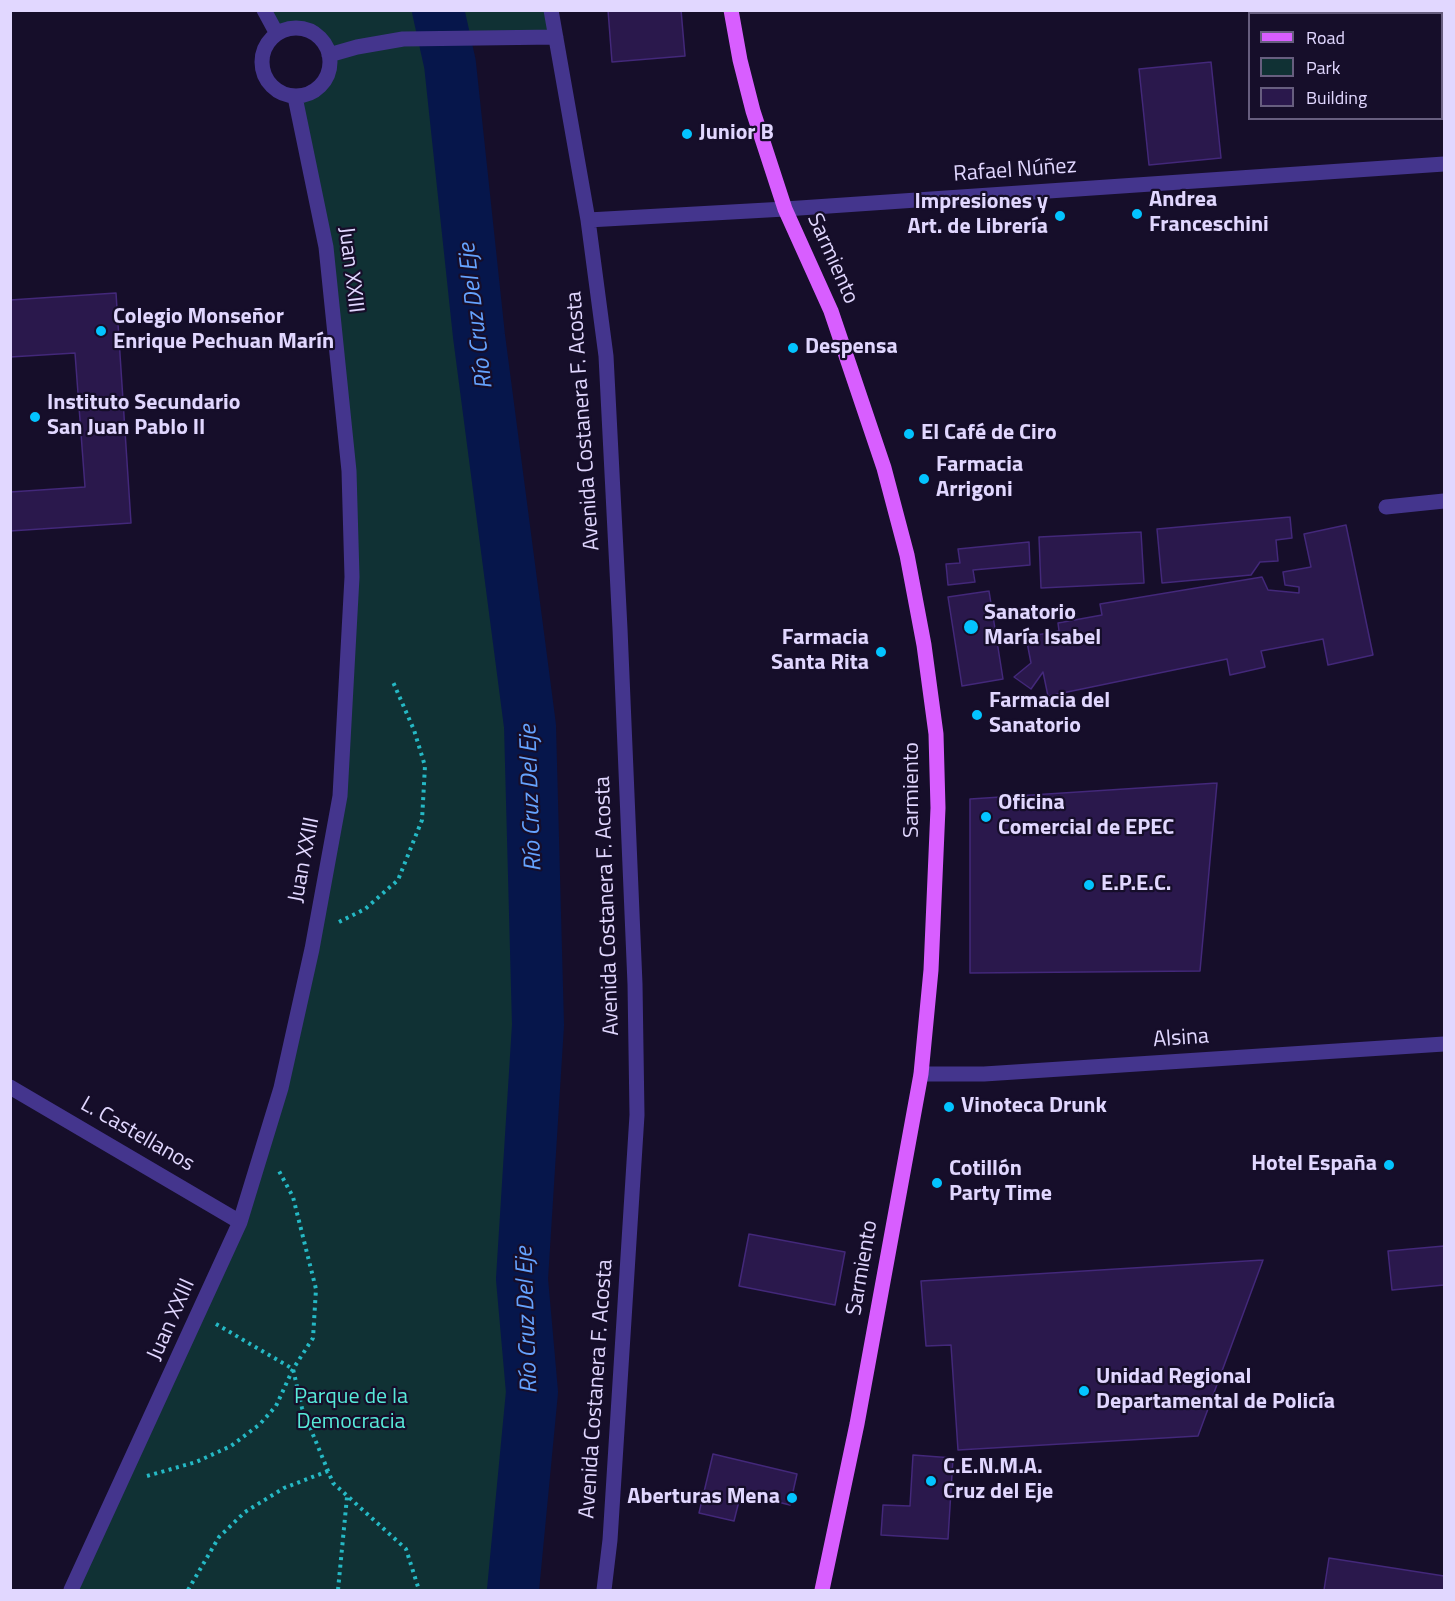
<!DOCTYPE html>
<html>
<head>
<meta charset="utf-8">
<style>
  body { margin:0 }
  #map { position:relative; width:1455px; height:1601px; overflow:hidden; background:#160e2a; font-family:"Titillium Web",sans-serif }
  canvas { display:block }
  .frame { position:absolute; inset:0; border:12px solid #e1d7ff; pointer-events:none }
  .legend { position:absolute; left:1248px; top:12px; width:195px; height:108px; box-sizing:border-box; background:#160e2a; border:2px solid #675e7f; margin:0; padding:8px 10px; list-style:none; font-size:18px; color:#e1d7ff }
  .legend li { display:flex; align-items:center; gap:12px; height:30px }
  .legend b { width:30px; border:2px solid #675e7f }
</style>
</head>
<body>
<div id="map">
<canvas width="1455" height="1601"></canvas>
<div class="frame"></div>
<ul class="legend">
<li><b style="height:8px;background:#d85eff"></b>Road</li>
<li><b style="height:16px;background:#103134"></b>Park</li>
<li><b style="height:16px;background:#2a184c"></b>Building</li>
</ul>
</div>
<script>
const c = document.querySelector('canvas').getContext('2d');
c.lineJoin = 'round';
function fillPath(path, color) {
  c.fillStyle = color;
  c.fill(path, 'evenodd');
}
function poly(rows) {
  const path = new Path2D();
  for (const r of rows) {
    if (r.length === 3) {
      path.moveTo(r[0] + r[2], r[1]);
      path.arc(r[0], r[1], r[2], 0, 2 * Math.PI);
      continue;
    }
    path.moveTo(r[0], r[1]);
    for (let i = 2; i < r.length; i += 2) path.lineTo(r[i], r[i + 1]);
  }
  return path;
}
function stroke(path, color, width, dash) {
  c.strokeStyle = color;
  c.lineWidth = width;
  c.lineCap = dash ? 'butt' : 'round';
  c.setLineDash(dash || []);
  c.stroke(path);
}
function write(font, color, halo, rows, align = 'center') {
  c.font = font + ' "Titillium Web",sans-serif';
  c.lineWidth = 4.5;
  c.setLineDash([]);
  c.textBaseline = 'middle';
  c.strokeStyle = halo;
  c.fillStyle = color;
  for (const [text, x, y, turn = 0] of rows) {
    c.save();
    c.translate(x, y);
    c.rotate((+turn || 0) * Math.PI / 180);
    c.textAlign = isNaN(turn) ? turn : align;
    if (halo) c.strokeText(text, 0, 0);
    c.fillText(text, 0, 0);
    c.restore();
  }
}
fillPath(poly([
  [264,11,551,11,556,37,444,39,450,64,479,336,530,726,538,1025,522,1279,532,1392,513,1590,71,1590,147,1428,264,1144,340,796,349,471,302,96,317,90,323,84,329,71,331,63,328,49,316,35,299,28,282,31]
]), '#103134');
stroke(poly([
  [438,10,450,64,479,336,530,726,538,1025,522,1279,532,1392,513,1590]
]), '#06164b', 52);
const building = poly([
  [608,10,681,10,685,56,612,62,608,10],
  [1211,62,1221,158,1149,165,1139,69,1211,62],
  [116,293,131,523,10,531,10,492,85,487,75,353,10,357,10,300,116,293],
  [1290,517,1292,538,1276,540,1278,561,1260,562,1251,575,1162,583,1157,529,1290,517],
  [1346,525,1373,655,1328,665,1323,639,1261,651,1265,667,1230,675,1227,659,1048,696,1043,672,1031,689,1014,677,1031,663,1026,637,1059,631,1058,623,1102,615,1100,604,1262,577,1268,590,1299,593,1299,587,1285,585,1283,572,1311,567,1304,534,1346,525],
  [1141,532,1144,583,1041,588,1039,537,1141,532],
  [1029,542,1030,565,973,570,975,582,948,585,946,564,960,563,958,549,1029,542],
  [989,591,1003,679,962,686,948,597,989,591],
  [1217,783,1200,971,970,973,970,799,1217,783],
  [749,1234,845,1252,835,1305,739,1286,749,1234],
  [1444,1246,1444,1285,1392,1290,1388,1251,1444,1246],
  [1263,1260,1198,1436,958,1450,951,1345,926,1346,921,1281,1263,1260],
  [713,1454,797,1474,790,1505,741,1493,734,1521,699,1513,713,1454],
  [913,1455,953,1458,948,1539,881,1535,883,1505,910,1506,913,1455],
  [1329,1558,1444,1576,1444,1590,1324,1590,1329,1558]
]);
fillPath(building, '#2a184c');
stroke(building, '#43287a', 1.5);
stroke(poly([
  [339,922,365,909,398,880,422,820,425,766,414,730,393,682],
  [216,1324,293,1369,302,1408,333,1483,406,1549,419,1590],
  [147,1476,196,1462,231,1446,260,1424,276,1406,293,1369,313,1338,316,1289,293,1197,279,1171],
  [188,1590,219,1537,245,1512,284,1488,328,1471],
  [338,1590,347,1497]
]), '#25b9c5', 4, [3, 4.5]);
stroke(poly([
  [264,10,277,34],
  [551,10,588,220,606,356,620,629,635,984,637,1115,610,1540,604,1590],
  [296,62,34],
  [329,55,357,47,403,39,556,37],
  [588,220,785,209,1444,164],
  [1386,507,1444,501],
  [921,1074,984,1074,1444,1044],
  [10,1087,240,1222],
  [71,1590,240,1222,281,1088,312,949,340,796,352,577,349,471,326,247,295,97]
]), '#44358d', 15);
stroke(poly([
  [731,10,740,60,753,111,785,209,831,311,884,468,907,555,924,645,936,734,938,808,931,970,921,1074,857,1424,822,1590]
]), '#d85eff', 15);
for (const [x, y, r, color] of [
  [687,134,6,"#03c4ff"],
  [1137,214,6,"#03c4ff"],
  [1060,216,6,"#03c4ff"],
  [101,331,6,"#03c4ff"],
  [793,348,6,"#03c4ff"],
  [35,417,6,"#03c4ff"],
  [909,434,6,"#03c4ff"],
  [924,479,6,"#03c4ff"],
  [971,627,8,"#03c4ff"],
  [881,652,6,"#03c4ff"],
  [977,715,6,"#03c4ff"],
  [986,817,6,"#03c4ff"],
  [1089,885,6,"#03c4ff"],
  [949,1107,6,"#03c4ff"],
  [1389,1165,6,"#03c4ff"],
  [937,1183,6,"#03c4ff"],
  [1084,1391,6,"#03c4ff"],
  [931,1481,6,"#03c4ff"],
  [792,1498,6,"#03c4ff"]
]) {
  const dot = new Path2D();
  dot.arc(x, y, r, 0, 2 * Math.PI);
  c.fillStyle = color;
  c.fill(dot);
  stroke(dot, '#160e2a', 2);
}
write('bold 22px', '#e1d7ff', '#160e2a', [
  ["Junior B",699,134],
  ["Andrea",1149,201],
  ["Franceschini",1149,226],
  ["Impresiones y",1048,203,"right"],
  ["Art. de Librería",1048,228,"right"],
  ["Colegio Monseñor",113,318],
  ["Enrique Pechuan Marín",113,343],
  ["Despensa",805,348],
  ["Instituto Secundario",47,404],
  ["San Juan Pablo II",47,429],
  ["El Café de Ciro",921,434],
  ["Farmacia",936,466],
  ["Arrigoni",936,491],
  ["Sanatorio",984,614],
  ["María Isabel",984,639],
  ["Farmacia",869,639,"right"],
  ["Santa Rita",869,664,"right"],
  ["Farmacia del",989,702],
  ["Sanatorio",989,727],
  ["Oficina",998,804],
  ["Comercial de EPEC",998,829],
  ["E.P.E.C.",1101,885],
  ["Vinoteca Drunk",961,1107],
  ["Hotel España",1377,1165,"right"],
  ["Cotillón",949,1170],
  ["Party Time",949,1195],
  ["Unidad Regional",1096,1378],
  ["Departamental de Policía",1096,1403],
  ["C.E.N.M.A.",943,1468],
  ["Cruz del Eje",943,1493],
  ["Aberturas Mena",780,1498,"right"]
], 'left');
write('22px', '#e1d7ff', '#160e2a', [
  ["Rafael Núñez",1015,171,-4],
  ["Sarmiento",832,259,66],
  ["Juan XXIII",350,270,83],
  ["Avenida Costanera F. Acosta",584,421,-94],
  ["Sarmiento",913,790,-90],
  ["Juan XXIII",305,860,-79],
  ["Avenida Costanera F. Acosta",608,906,-92],
  ["Alsina",1181,1039,-4],
  ["L. Castellanos",137,1135,30],
  ["Sarmiento",863,1268,-80],
  ["Juan XXIII",172,1320,-66],
  ["Avenida Costanera F. Acosta",597,1389,-86]
]);
write('22px', '#57ead9', '#160e2a', [
  ["Parque de la",351,1398],
  ["Democracia",351,1423]
]);
write('italic 24px', '#65a3ff', '#160e2a', [
  ["Río Cruz Del Eje",477,316,-97],
  ["Río Cruz Del Eje",532,798,-92],
  ["Río Cruz Del Eje",528,1320,-92]
]);
</script>
</body>
</html>
